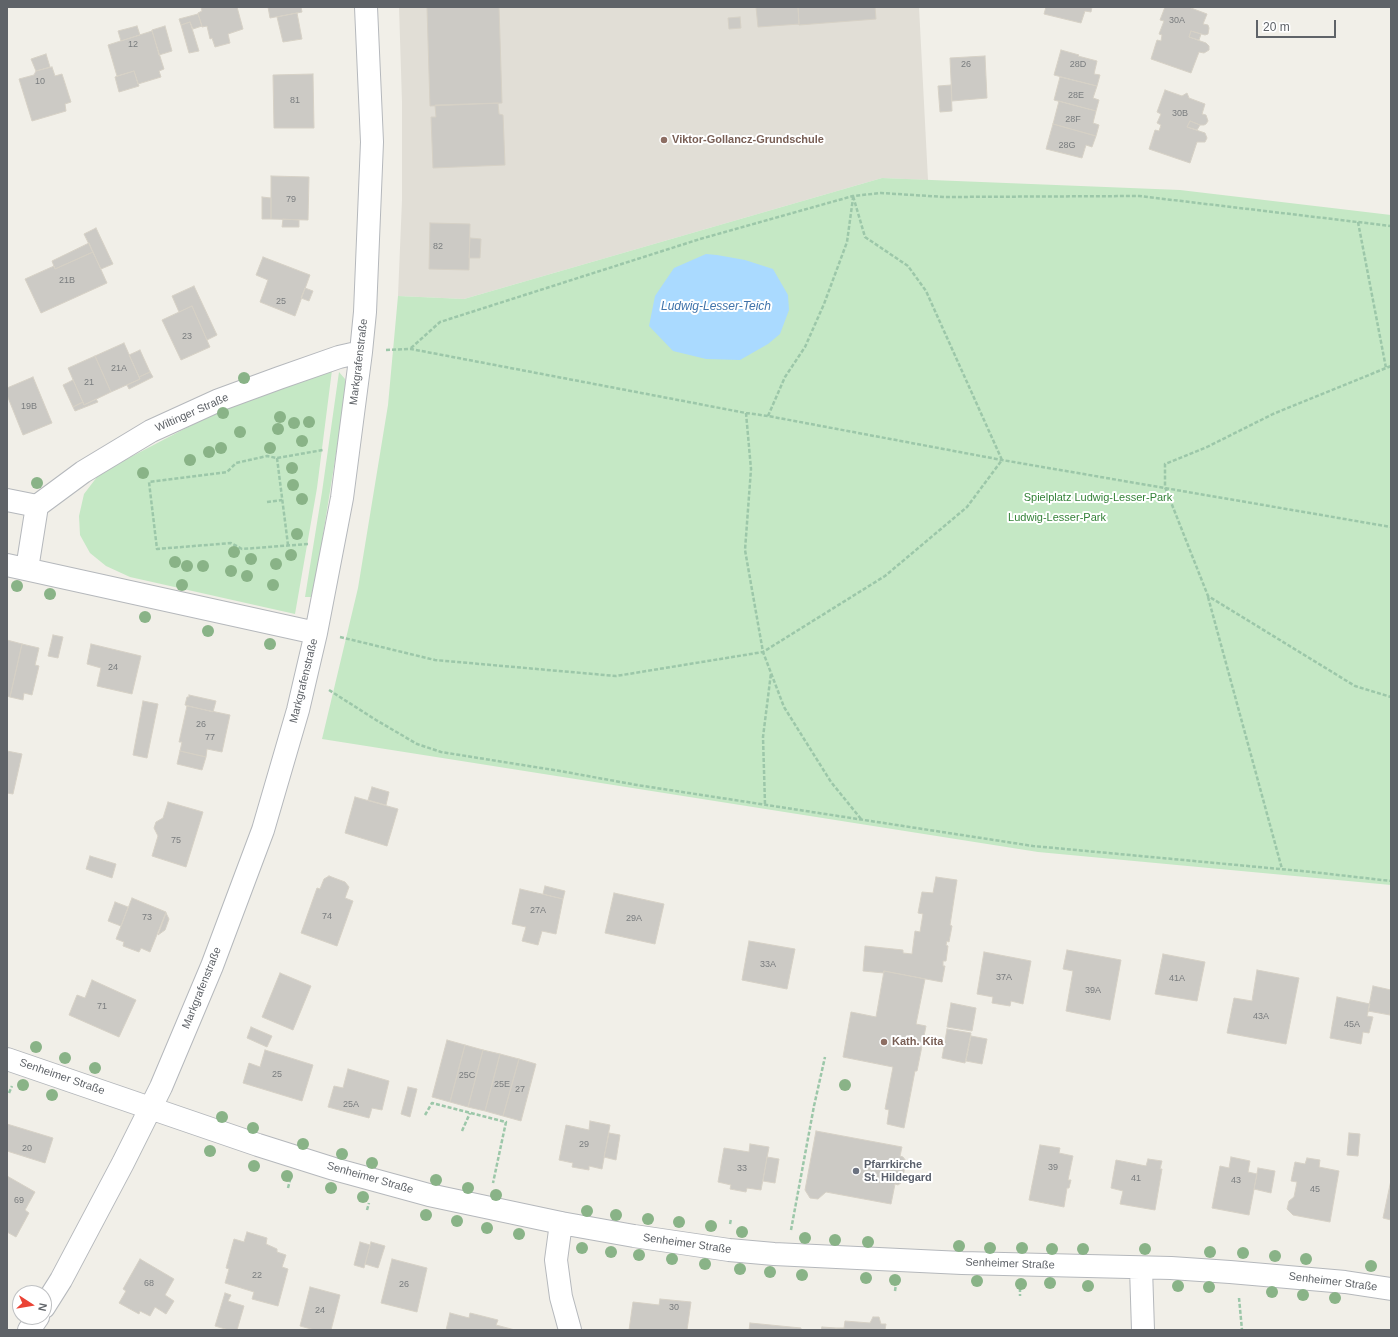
<!DOCTYPE html>
<html>
<head>
<meta charset="utf-8">
<style>
  body { margin:0 }
  #map { position:relative; width:1398px; height:1337px; overflow:hidden; background:#f1efe8; font-family:Arial,sans-serif }
  canvas { display:block }
  .frame { position:absolute; inset:0; border:8px solid #5f6368; pointer-events:none }
  .north { position:absolute; left:12px; top:1285px; width:40px; height:40px; box-sizing:border-box; background:#fff; border:1px solid #bfc1c3; border-radius:50%; rotate:102deg; font-size:11px; font-weight:700; line-height:16px; text-align:center; color:#5f6368 }
  .north::after { content:''; display:block; margin:auto; width:14px; height:18px; background:#ea4335; clip-path:polygon(50% 0,100% 100%,50% 72%,0 100%) }
  .scale { position:absolute; left:1256px; top:20px; width:80px; height:18px; box-sizing:border-box; border:2px solid #5f6368; border-top:0; padding-left:5px; font-size:12px; line-height:14px; white-space:nowrap; color:#5f6368; -webkit-text-stroke:3px #fff; paint-order:stroke }
</style>
</head>
<body>
<div id="map">
<canvas width="1398" height="1337"></canvas>
<div class="frame"></div>
<div class="north">N</div>
<div class="scale">20 m</div>
</div>
<script>
const c = document.querySelector('canvas').getContext('2d');
c.lineJoin = 'round';
function fillPath(path, color) {
  c.fillStyle = color;
  c.fill(path, 'evenodd');
}
function poly(rows) {
  const path = new Path2D();
  for (const r of rows) {
    path.moveTo(r[0], r[1]);
    for (let i = 2; i < r.length; i += 2) path.lineTo(r[i], r[i + 1]);
  }
  return path;
}
function stroke(path, color, width, dash) {
  c.strokeStyle = color;
  c.lineWidth = width;
  c.lineCap = dash ? 'butt' : 'round';
  c.setLineDash(dash || []);
  c.stroke(path);
}
function write(font, color, halo, rows, align = 'center') {
  c.font = font + ' Arial,sans-serif';
  c.lineWidth = 4;
  c.setLineDash([]);
  c.textBaseline = 'middle';
  c.strokeStyle = halo;
  c.fillStyle = color;
  for (const [text, x, y, turn = 0] of rows) {
    c.save();
    c.translate(x, y);
    c.rotate((+turn || 0) * Math.PI / 180);
    c.textAlign = isNaN(turn) ? turn : align;
    if (halo) c.strokeText(text, 0, 0);
    c.fillText(text, 0, 0);
    c.restore();
  }
}
fillPath(poly([
  [399,7,919,7,928,180,882,178,464,299,398,296,402,200,402,102]
]), '#e1ded6');
fillPath(poly([
  [882,178,1180,190,1391,215,1391,885,1038,852,322,739,358,588,388,405,398,296,464,299],
  [332,370,317,488,295,614,130,577,106,566,90,553,80,535,79,516,84,494,100,473,207,417,282,387],
  [339,372,345,379,345,390,339,435,319,560,311,597,305,597,322,492]
]), '#c5e8c5');
fillPath(poly([
  [706,254,717,255,745,260,773,269,788,295,789,310,780,334,768,344,740,360,706,359,673,351,649,326,655,296,674,268]
]), '#aadaff');
const building = poly([
  [201,7,237,7,243,29,228,34,230,43,215,47,212,38,210,39,207,26,202,27,198,13,202,11,201,7],
  [268,7,301,7,302,12,270,18,268,7],
  [427,7,499,7,502,103,430,106,427,7],
  [756,7,798,7,799,24,758,27,756,7],
  [798,7,875,7,876,19,799,25,798,7],
  [1046,7,1092,7,1091,12,1085,11,1081,23,1044,14,1046,7],
  [1165,7,1191,7,1191,8,1207,14,1203,24,1208,25,1209,28,1208,34,1205,35,1191,31,1189,37,1206,43,1209,46,1209,50,1204,53,1199,52,1191,73,1151,59,1157,40,1161,41,1162,35,1159,34,1164,21,1160,20,1165,7],
  [297,13,302,39,283,42,277,17,297,13],
  [198,14,202,26,193,29,190,22,181,25,179,19,198,14],
  [740,17,741,28,729,29,728,18,740,17],
  [190,22,199,51,189,53,181,25,190,22],
  [137,26,140,35,121,41,118,31,137,26],
  [165,26,172,51,159,55,152,30,165,26],
  [152,31,164,69,159,71,161,77,138,84,134,71,117,76,108,45,152,31],
  [1191,31,1201,34,1199,40,1189,37,1191,31],
  [1061,50,1079,55,1078,56,1097,61,1094,74,1100,75,1097,86,1054,75,1061,50],
  [46,54,50,67,36,71,31,59,46,54],
  [985,56,987,98,952,101,950,58,985,56],
  [52,67,55,76,62,74,71,102,65,104,66,111,32,121,19,79,34,75,36,71,52,67],
  [134,71,139,86,119,92,115,77,134,71],
  [313,74,314,128,274,128,273,75,313,74],
  [1060,77,1097,86,1093,98,1099,100,1096,111,1054,100,1060,77],
  [951,85,952,111,940,112,938,86,951,85],
  [1165,90,1182,96,1187,93,1189,98,1205,104,1202,114,1206,115,1208,121,1206,124,1204,125,1200,125,1190,121,1187,127,1205,133,1207,138,1205,142,1197,142,1190,163,1149,149,1155,130,1159,131,1161,125,1157,123,1161,114,1157,112,1165,90],
  [1059,101,1096,111,1093,123,1099,125,1096,136,1053,124,1059,101],
  [498,103,499,114,503,115,505,165,433,168,431,117,436,117,435,105,498,103],
  [1190,121,1200,125,1197,130,1187,127,1190,121],
  [1053,124,1096,136,1092,147,1086,145,1082,158,1046,149,1053,124],
  [271,176,309,177,308,220,271,219,271,176],
  [262,197,271,198,271,219,262,219,262,197],
  [283,219,299,220,299,227,282,227,283,219],
  [430,223,470,224,469,270,429,269,430,223],
  [96,228,113,264,101,269,84,234,96,228],
  [470,238,481,239,480,258,469,258,470,238],
  [89,243,93,252,55,269,52,261,89,243],
  [93,252,107,283,41,313,25,279,54,266,55,269,93,252],
  [263,257,310,275,295,316,260,302,268,280,256,275,263,257],
  [194,286,217,335,207,340,192,306,179,312,172,296,194,286],
  [305,288,313,291,309,301,301,298,305,288],
  [192,306,210,347,181,360,162,320,192,306],
  [124,343,140,379,111,392,95,356,124,343],
  [140,350,150,372,139,377,129,355,140,350],
  [95,356,111,392,84,405,68,368,95,356],
  [150,372,153,377,129,389,127,385,140,379,139,377,150,372],
  [33,377,52,423,23,435,7,395,7,388,33,377],
  [73,380,83,402,73,407,63,385,73,380],
  [96,399,98,402,75,411,73,407,83,402,84,405,96,399],
  [53,635,63,637,58,658,48,656,53,635],
  [7,640,22,644,10,697,7,696,7,640],
  [22,644,39,648,35,665,39,666,32,695,24,693,23,700,10,697,22,644],
  [91,644,141,656,132,694,97,686,101,668,87,664,91,644],
  [189,695,216,701,213,712,185,705,187,697,189,697,189,695],
  [143,701,158,704,147,758,133,755,143,701],
  [187,706,230,715,222,752,207,749,206,757,180,751,182,742,179,742,187,706],
  [7,751,22,754,13,794,7,793,7,751],
  [180,751,206,757,202,770,177,764,180,751],
  [372,787,389,792,386,805,368,800,372,787],
  [355,797,398,809,387,846,345,833,355,797],
  [168,802,203,812,186,867,152,856,158,836,154,828,156,822,163,818,168,802],
  [90,856,116,864,112,878,86,869,90,856],
  [329,876,345,882,349,887,345,898,353,901,337,946,301,933,317,888,320,889,324,879,329,876],
  [936,877,957,880,950,925,952,926,949,942,947,941,946,945,948,946,946,961,943,961,943,966,945,966,942,982,884,971,884,973,863,971,865,946,903,950,903,953,912,954,915,931,920,932,923,914,918,913,922,892,933,893,936,877],
  [545,886,565,891,563,899,543,894,545,886],
  [520,889,563,899,556,934,542,931,538,945,522,941,526,927,512,924,520,889],
  [614,893,664,904,655,944,605,933,614,893],
  [132,898,166,912,150,952,141,948,139,952,123,946,124,942,116,939,132,898],
  [115,902,128,907,121,926,108,921,115,902],
  [166,913,169,919,165,930,158,935,166,913],
  [749,941,795,949,787,989,742,980,749,941],
  [1067,950,1121,960,1110,1020,1066,1011,1073,971,1063,969,1067,950],
  [984,952,1031,961,1023,1004,1011,1001,1010,1006,992,1003,993,997,977,994,984,952],
  [1163,954,1205,962,1197,1001,1155,994,1163,954],
  [1257,970,1299,978,1286,1044,1227,1033,1234,998,1252,1001,1257,970],
  [884,971,925,979,916,1024,926,1026,917,1071,915,1071,904,1128,887,1124,889,1110,885,1109,893,1067,843,1057,851,1012,876,1017,884,971],
  [280,973,311,986,293,1030,262,1017,280,973],
  [92,980,136,1000,119,1037,69,1015,77,995,85,998,92,980],
  [1373,986,1391,990,1390,1015,1368,1011,1373,986],
  [1337,997,1370,1004,1367,1016,1373,1017,1369,1033,1363,1032,1361,1044,1330,1038,1337,997],
  [951,1003,976,1008,972,1031,947,1027,951,1003],
  [251,1027,272,1036,267,1047,247,1038,251,1027],
  [947,1029,971,1033,965,1063,942,1058,947,1029],
  [971,1036,987,1039,982,1064,966,1061,971,1036],
  [447,1040,465,1045,450,1102,432,1097,447,1040],
  [465,1045,483,1050,468,1107,450,1102,465,1045],
  [265,1050,313,1065,302,1101,243,1083,249,1063,260,1067,265,1050],
  [483,1050,500,1054,485,1111,468,1107,483,1050],
  [500,1054,519,1059,503,1116,485,1111,500,1054],
  [519,1059,536,1064,521,1121,503,1116,519,1059],
  [348,1069,389,1081,382,1110,372,1108,369,1118,328,1107,334,1086,343,1088,348,1069],
  [408,1087,417,1089,410,1117,401,1114,408,1087],
  [590,1121,610,1125,602,1169,589,1166,589,1170,572,1167,573,1163,559,1160,566,1125,589,1130,590,1121],
  [7,1124,53,1138,45,1163,7,1151,7,1124],
  [816,1131,902,1147,900,1156,903,1157,906,1161,902,1182,898,1185,895,1184,891,1204,826,1192,818,1199,810,1198,805,1190,816,1131],
  [609,1133,620,1135,616,1160,604,1157,609,1133],
  [1349,1133,1360,1134,1358,1156,1347,1155,1349,1133],
  [750,1144,769,1147,761,1190,747,1188,746,1192,730,1189,731,1185,718,1182,724,1148,749,1152,750,1144],
  [1040,1145,1060,1148,1059,1153,1073,1156,1068,1180,1071,1180,1069,1188,1067,1188,1064,1207,1029,1200,1040,1145],
  [767,1157,779,1159,775,1183,763,1181,767,1157],
  [1231,1157,1250,1161,1248,1172,1257,1174,1249,1215,1212,1208,1220,1166,1229,1168,1231,1157],
  [1307,1158,1320,1160,1319,1167,1339,1171,1330,1222,1293,1215,1287,1209,1289,1201,1294,1197,1297,1182,1291,1181,1295,1162,1305,1164,1307,1158],
  [1148,1159,1162,1161,1160,1169,1162,1169,1155,1210,1120,1204,1123,1191,1111,1188,1116,1160,1146,1166,1148,1159],
  [1258,1168,1275,1171,1271,1193,1254,1189,1258,1168],
  [7,1176,35,1192,25,1210,29,1213,16,1237,7,1232,7,1176],
  [1391,1180,1391,1220,1383,1218,1391,1180],
  [247,1232,267,1238,266,1244,277,1249,277,1252,286,1255,282,1267,288,1269,278,1306,252,1299,254,1292,225,1283,229,1269,226,1268,234,1239,244,1242,247,1232],
  [360,1242,370,1245,364,1268,354,1265,360,1242],
  [371,1242,385,1246,378,1268,365,1264,371,1242],
  [140,1259,174,1279,165,1295,174,1301,166,1314,155,1307,150,1316,140,1311,139,1314,119,1303,126,1291,123,1289,140,1259],
  [392,1259,427,1268,417,1312,381,1303,392,1259],
  [310,1287,340,1295,331,1330,315,1330,300,1326,310,1287],
  [225,1293,231,1295,228,1301,244,1306,237,1330,229,1330,215,1326,225,1293],
  [660,1299,691,1302,687,1330,629,1330,633,1302,659,1305,660,1299],
  [450,1313,469,1318,470,1313,498,1320,496,1325,515,1330,446,1330,450,1313],
  [873,1317,879,1317,881,1324,886,1324,885,1330,836,1330,836,1328,844,1328,845,1321,870,1323,873,1317],
  [750,1323,801,1328,801,1330,749,1330,750,1323],
  [822,1327,836,1328,836,1330,821,1330,822,1327]
]);
fillPath(building, '#cccac5');
stroke(building, '#d6d1c6', 1);
const minor = poly([
  [7,500,37,506],
  [7,565,316,633],
  [27,569,37,506,83,472,151,431,219,400,279,378,339,357,361,352],
  [7,1059,258,1145,334,1169,429,1195,561,1223,634,1236,729,1250,774,1254,962,1263,1171,1268,1230,1272,1345,1282,1391,1289],
  [561,1223,556,1260,561,1297,570,1330],
  [1141,1268,1143,1330],
  [44,1307,61,1280,123,1163,161,1087,212,966,263,830,298,710,316,633,342,498,361,352,365,312,372,142,366,7],
  [29,1330,38,1317]
]);
stroke(minor, '#b5b8bc', 24);
stroke(poly([
  [1358,222,1386,368],
  [411,348,440,322,700,239,853,196,881,193,945,197,1139,196,1391,226],
  [386,350,411,349,746,413,768,416,1002,460,1391,527],
  [1391,366,1273,414,1207,447,1165,464,1165,487,1208,596,1355,686,1391,697],
  [746,413,751,469,745,550,763,652,784,707,831,782,861,819],
  [768,416,785,377,805,347,824,304,847,242,853,198],
  [277,458,288,545],
  [267,502,282,500],
  [308,544,242,549,231,543,157,549,149,482,227,472,236,463,267,456,277,458,323,450],
  [1208,597,1282,869],
  [340,637,435,660,616,676,763,652,885,576,967,507,1002,460,926,291,908,266,865,237,853,196],
  [329,690,376,720,417,744,441,752,560,771,637,785,1033,846,1312,872,1391,881],
  [765,804,763,737,771,673],
  [9,1093,12,1086],
  [425,1115,432,1103,506,1122,493,1183],
  [462,1131,470,1113],
  [288,1188,290,1180],
  [367,1210,369,1203],
  [730,1224,731,1219],
  [791,1230,814,1106,825,1057],
  [1020,1288,1020,1296],
  [895,1291,896,1284],
  [1239,1298,1242,1330]
]), '#9cc7a9', 2.5, [4, 2]);
stroke(minor, '#fff', 22);
c.fillStyle = '#89b387';
for (const [x, y] of [
  [244,378],
  [223,413],
  [280,417],
  [309,422],
  [294,423],
  [278,429],
  [240,432],
  [302,441],
  [221,448],
  [270,448],
  [209,452],
  [190,460],
  [292,468],
  [143,473],
  [37,483],
  [293,485],
  [302,499],
  [297,534],
  [234,552],
  [291,555],
  [251,559],
  [175,562],
  [276,564],
  [187,566],
  [203,566],
  [231,571],
  [247,576],
  [182,585],
  [273,585],
  [17,586],
  [50,594],
  [145,617],
  [208,631],
  [270,644],
  [36,1047],
  [65,1058],
  [95,1068],
  [23,1085],
  [845,1085],
  [52,1095],
  [222,1117],
  [253,1128],
  [303,1144],
  [210,1151],
  [342,1154],
  [372,1163],
  [254,1166],
  [287,1176],
  [436,1180],
  [331,1188],
  [468,1188],
  [496,1195],
  [363,1197],
  [587,1211],
  [426,1215],
  [616,1215],
  [648,1219],
  [457,1221],
  [679,1222],
  [711,1226],
  [487,1228],
  [742,1232],
  [519,1234],
  [805,1238],
  [835,1240],
  [868,1242],
  [959,1246],
  [582,1248],
  [990,1248],
  [1022,1248],
  [1052,1249],
  [1083,1249],
  [1145,1249],
  [611,1252],
  [1210,1252],
  [1243,1253],
  [639,1255],
  [1275,1256],
  [672,1259],
  [1306,1259],
  [705,1264],
  [1371,1266],
  [740,1269],
  [770,1272],
  [802,1275],
  [866,1278],
  [895,1280],
  [977,1281],
  [1050,1283],
  [1021,1284],
  [1088,1286],
  [1178,1286],
  [1209,1287],
  [1272,1292],
  [1303,1295],
  [1335,1298]
]) {
  c.beginPath();
  c.arc(x, y, 6, 0, 2 * Math.PI);
  c.fill();
}
for (const [x, y, r, color] of [
  [664,140,4,"#8d6e63"],
  [884,1042,4,"#8d6e63"],
  [856,1171,4,"#6b7280"]
]) {
  const dot = new Path2D();
  dot.arc(x, y, r, 0, 2 * Math.PI);
  c.fillStyle = color;
  c.fill(dot);
  stroke(dot, '#fff', 1.5);
}
write('9px', '#7a7d7f', null, [
  ["30A",1177,21],
  ["12",133,45],
  ["26",966,65],
  ["28D",1078,65],
  ["10",40,82],
  ["28E",1076,96],
  ["81",295,101],
  ["30B",1180,114],
  ["28F",1073,120],
  ["28G",1067,146],
  ["79",291,200],
  ["82",438,247],
  ["21B",67,281],
  ["25",281,302],
  ["23",187,337],
  ["21A",119,369],
  ["21",89,383],
  ["19B",29,407],
  ["24",113,668],
  ["26",201,725],
  ["77",210,738],
  ["75",176,841],
  ["27A",538,911],
  ["74",327,917],
  ["73",147,918],
  ["29A",634,919],
  ["33A",768,965],
  ["37A",1004,978],
  ["41A",1177,979],
  ["39A",1093,991],
  ["71",102,1007],
  ["43A",1261,1017],
  ["45A",1352,1025],
  ["25",277,1075],
  ["25C",467,1076],
  ["25E",502,1085],
  ["27",520,1090],
  ["25A",351,1105],
  ["29",584,1145],
  ["20",27,1149],
  ["39",1053,1168],
  ["33",742,1169],
  ["41",1136,1179],
  ["43",1236,1181],
  ["45",1315,1190],
  ["69",19,1201],
  ["22",257,1276],
  ["68",149,1284],
  ["26",404,1285],
  ["30",674,1308],
  ["24",320,1311]
]);
write('bold 11px', '#785e54', '#fff', [
  ["Viktor-Gollancz-Grundschule",672,140],
  ["Kath. Kita",892,1042]
], 'left');
write('11px', '#5f6368', '#fff', [
  ["Markgrafenstraße",359,362,-83],
  ["Wiltinger Straße",192,413,-24],
  ["Markgrafenstraße",304,681,-76],
  ["Markgrafenstraße",202,988,-68],
  ["Senheimer Straße",62,1077,19],
  ["Senheimer Straße",370,1178,16],
  ["Senheimer Straße",687,1244,8],
  ["Senheimer Straße",1010,1264,2],
  ["Senheimer Straße",1333,1282,7]
]);
write('11px', '#348238', '#fff', [
  ["Spielplatz Ludwig-Lesser-Park",1098,498],
  ["Ludwig-Lesser-Park",1057,518]
]);
write('bold 11px', '#5b616d', '#fff', [
  ["Pfarrkirche",864,1165],
  ["St. Hildegard",864,1178]
], 'left');
write('italic 12px', '#4174aa', '#fff', [
  ["Ludwig-Lesser-Teich",716,307]
]);
</script>
</body>
</html>
